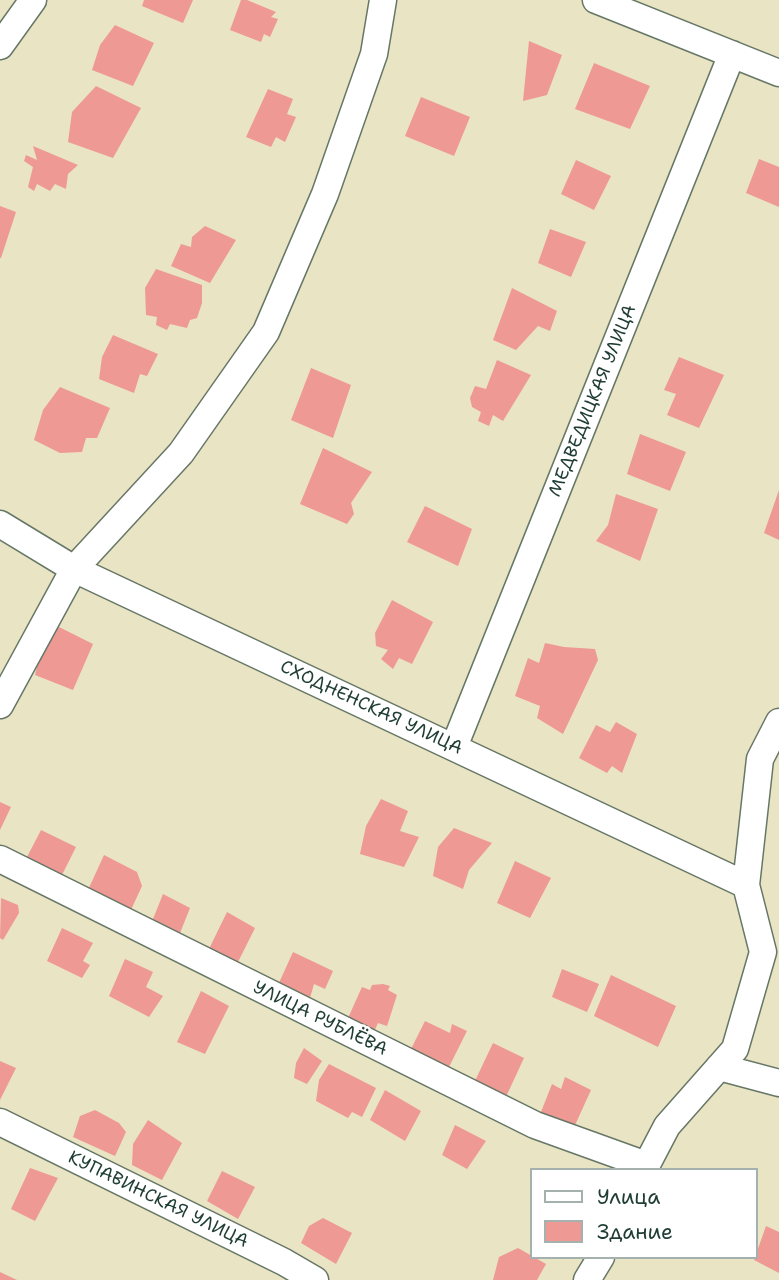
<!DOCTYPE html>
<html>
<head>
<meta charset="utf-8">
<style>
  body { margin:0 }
  #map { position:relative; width:779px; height:1280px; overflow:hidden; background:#e9e4c4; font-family:"Shantell Sans",sans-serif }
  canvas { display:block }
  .legend { position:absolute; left:530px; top:1168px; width:228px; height:91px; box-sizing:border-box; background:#fff; border:2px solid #a5b1ae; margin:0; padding:9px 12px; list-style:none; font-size:21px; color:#1f3d34 }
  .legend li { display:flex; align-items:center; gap:14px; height:35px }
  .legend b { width:35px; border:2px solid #a5b1ae }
</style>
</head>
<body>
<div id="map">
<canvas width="779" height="1280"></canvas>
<ul class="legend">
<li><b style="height:9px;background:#fff"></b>Улица</li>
<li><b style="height:19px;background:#ee9993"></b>Здание</li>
</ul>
</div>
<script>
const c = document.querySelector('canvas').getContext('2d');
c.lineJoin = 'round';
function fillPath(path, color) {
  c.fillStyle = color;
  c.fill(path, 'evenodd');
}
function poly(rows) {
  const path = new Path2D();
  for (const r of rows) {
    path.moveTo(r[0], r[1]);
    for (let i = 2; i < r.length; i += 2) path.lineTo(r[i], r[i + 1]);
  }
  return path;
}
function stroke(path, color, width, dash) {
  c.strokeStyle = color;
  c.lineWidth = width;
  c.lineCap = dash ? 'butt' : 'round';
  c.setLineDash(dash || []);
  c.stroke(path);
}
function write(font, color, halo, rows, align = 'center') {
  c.font = font + ' "Shantell Sans",sans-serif';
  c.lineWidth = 5;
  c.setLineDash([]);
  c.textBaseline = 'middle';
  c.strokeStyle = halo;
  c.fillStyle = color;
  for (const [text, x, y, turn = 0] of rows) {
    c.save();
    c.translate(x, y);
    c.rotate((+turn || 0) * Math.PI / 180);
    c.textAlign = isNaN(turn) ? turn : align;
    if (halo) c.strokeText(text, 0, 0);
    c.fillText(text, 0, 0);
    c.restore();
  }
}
fillPath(poly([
  [144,0,193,0,183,23,142,6],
  [241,0,247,0,276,12,271,17,278,19,270,37,264,34,261,42,230,30],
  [115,25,154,43,133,86,92,70,100,45],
  [529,41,562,55,547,95,523,101],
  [594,63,650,86,630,129,575,109],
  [96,86,141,108,113,158,68,142,72,112],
  [268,89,293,99,287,114,296,117,285,142,276,137,271,147,246,137],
  [421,97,470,117,454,156,405,136],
  [33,146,78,165,68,174,66,189,55,184,50,191,37,184,34,191,28,187,33,167,24,161,26,155,37,160],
  [759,159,779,167,779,207,746,193],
  [576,160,611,176,594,210,561,194],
  [0,206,16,212,1,258,0,258],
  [205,226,236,240,210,283,171,266,181,244,191,247,192,237],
  [550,229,586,242,571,277,538,263],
  [156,269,202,285,202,303,197,318,190,320,187,328,170,324,167,330,156,325,157,317,146,315,145,288],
  [512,288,557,311,550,331,538,326,516,350,493,340],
  [113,335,158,354,147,376,140,374,134,393,99,379,102,357],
  [679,357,724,375,699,428,667,415,676,394,664,390],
  [497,360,531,375,503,421,493,415,489,426,478,421,481,412,472,407,470,398,475,386,486,389],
  [311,368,351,385,333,438,291,420],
  [60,387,110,408,97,438,86,438,82,452,60,453,34,440,43,410],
  [640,434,686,452,670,491,627,474],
  [323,448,372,472,351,503,354,514,347,524,300,504],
  [779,490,779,540,764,533],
  [616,494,658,509,640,561,596,541,608,525],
  [425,506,472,529,458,566,407,542],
  [392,600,433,622,412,664,399,658,393,669,381,659,388,650,376,646,375,633],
  [55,625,93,644,73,690,35,675,41,649],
  [545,643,564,647,595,649,598,660,563,734,537,718,540,706,515,696,528,658,539,663],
  [616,722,637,734,622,773,612,766,607,773,579,758,596,725,610,732],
  [381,799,408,811,400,831,419,837,404,867,360,854,366,826],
  [0,802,11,807,0,830],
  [454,828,492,843,469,870,463,889,433,876,438,847],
  [41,830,76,847,61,877,26,859],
  [104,855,137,872,142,886,130,912,88,890],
  [515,861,551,878,530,918,497,903],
  [163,894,190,908,178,938,151,924],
  [1,898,18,905,19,913,3,940,0,938],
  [227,912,255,928,236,966,208,951],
  [62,928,93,943,83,961,90,965,82,978,47,961],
  [293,952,333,971,325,989,314,984,310,998,278,985],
  [125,959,153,972,146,987,163,996,149,1017,109,996],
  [562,969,599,984,587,1012,552,997],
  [611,975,676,1006,658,1047,594,1016],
  [383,984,390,986,388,990,397,995,387,1026,378,1023,373,1034,348,1018,362,987,370,990,372,985],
  [201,991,229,1006,205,1054,177,1042],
  [425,1021,450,1033,452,1024,467,1031,447,1071,410,1051],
  [493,1043,524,1058,505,1099,474,1083],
  [304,1048,322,1061,307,1084,294,1078,296,1063],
  [0,1061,16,1068,0,1100],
  [329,1064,376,1088,362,1117,352,1112,348,1118,316,1101,319,1080],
  [565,1077,591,1090,571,1134,539,1117,552,1084,561,1089],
  [385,1090,421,1111,405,1141,370,1120],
  [95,1110,119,1123,126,1132,115,1156,73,1137,80,1116],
  [148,1120,182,1143,162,1180,132,1165,133,1144],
  [455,1125,486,1141,467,1169,442,1155],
  [30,1168,58,1178,35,1221,11,1209],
  [222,1171,255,1187,238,1219,207,1201],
  [323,1218,352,1233,336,1264,301,1243,309,1226],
  [766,1226,779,1232,779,1273,754,1260],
  [518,1248,546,1264,537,1280,493,1280,499,1257],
  [0,1272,17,1280,0,1280]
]), '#ee9993');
const street = poly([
  [596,0,779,73],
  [0,46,33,0],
  [0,524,74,569,746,885],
  [0,705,74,569,181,453,266,332,325,194,374,54,383,0],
  [454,747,732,54],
  [0,859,535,1125,646,1165],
  [719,1067,779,1083],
  [0,1122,284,1262,315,1280],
  [644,1170,667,1126,735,1049,763,952,746,885,760,759,779,722],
  [587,1280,601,1257]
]);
stroke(street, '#676', 29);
stroke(street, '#fff', 26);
write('18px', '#1f3d34', '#fff', [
  ["МЕДВЕДИЦКАЯ УЛИЦА",593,401,-68],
  ["СХОДНЕНСКАЯ УЛИЦА",371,708,25],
  ["УЛИЦА РУБЛЁВА",320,1019,26],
  ["КУПАВИНСКАЯ УЛИЦА",158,1200,26]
]);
</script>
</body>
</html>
